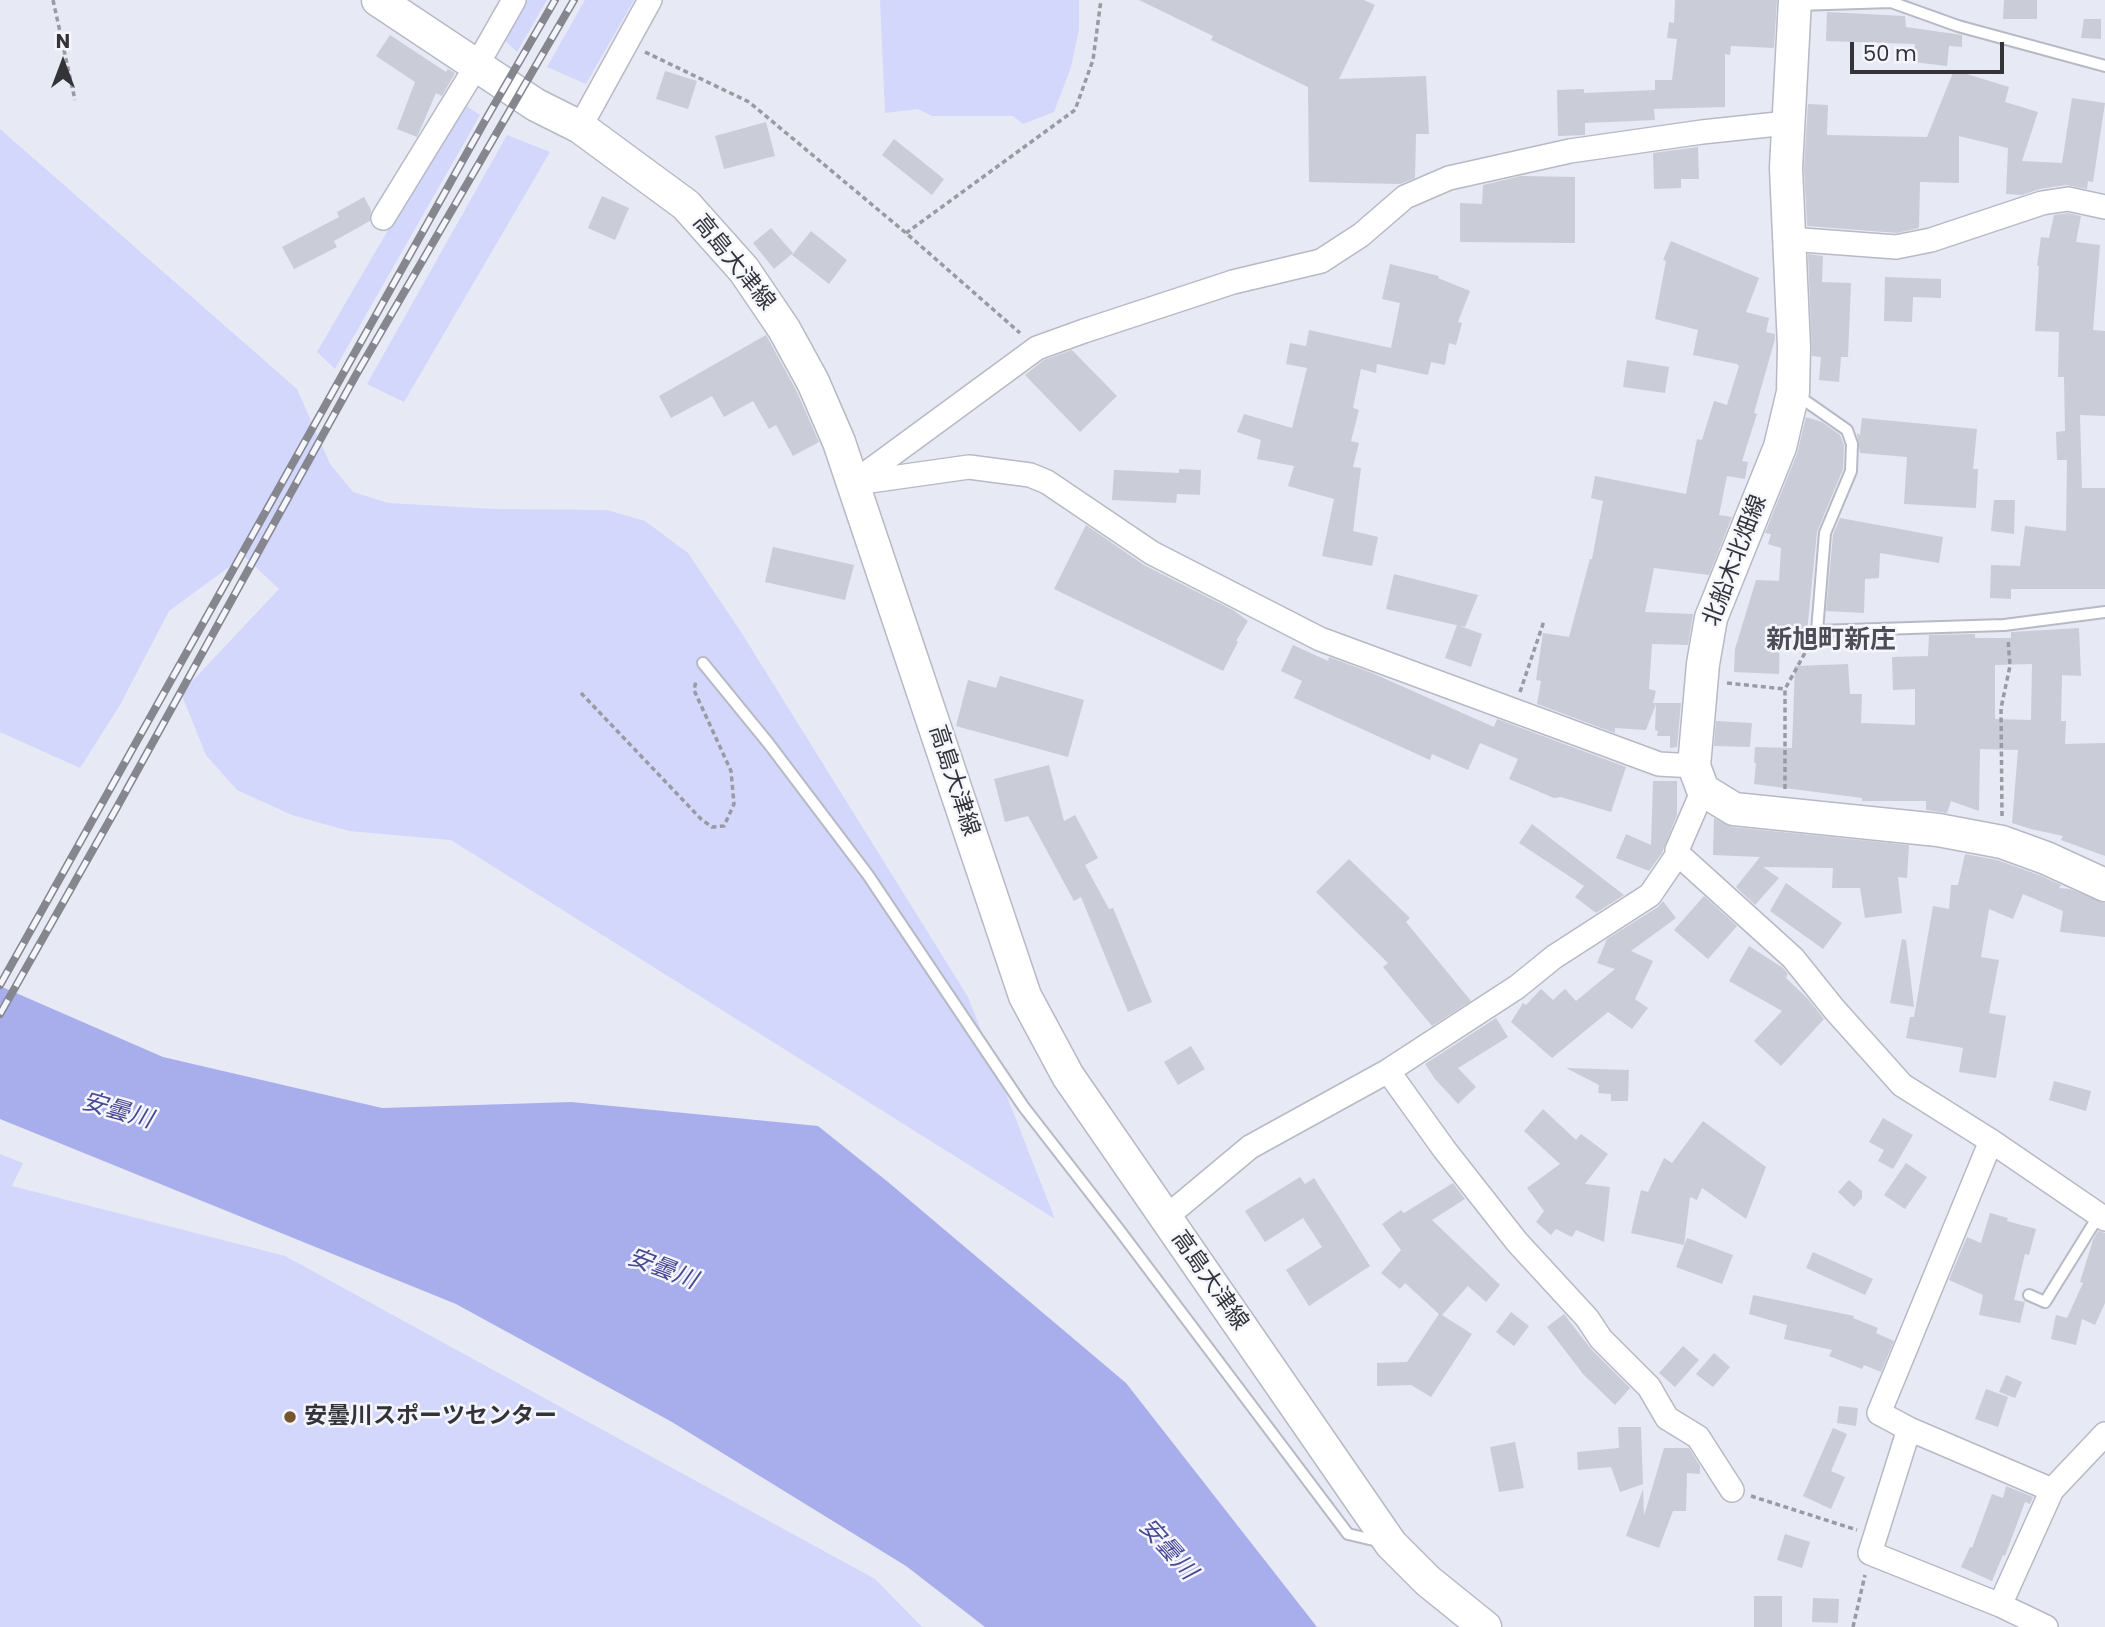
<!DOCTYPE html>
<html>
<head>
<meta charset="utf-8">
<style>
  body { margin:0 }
  #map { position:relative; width:2105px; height:1627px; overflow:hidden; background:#e7e9f4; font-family:Poppins,sans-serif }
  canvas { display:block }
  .north { position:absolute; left:28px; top:28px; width:70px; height:70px; -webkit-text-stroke:5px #f5f6fd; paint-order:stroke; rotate:0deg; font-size:19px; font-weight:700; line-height:28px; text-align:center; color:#333338 }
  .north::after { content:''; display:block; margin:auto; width:24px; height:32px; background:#333338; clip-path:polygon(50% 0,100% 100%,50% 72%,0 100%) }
  .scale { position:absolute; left:1850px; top:42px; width:154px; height:32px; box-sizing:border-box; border:4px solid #333338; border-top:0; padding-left:9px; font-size:21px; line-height:24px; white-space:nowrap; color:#333338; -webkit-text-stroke:5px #f5f6fd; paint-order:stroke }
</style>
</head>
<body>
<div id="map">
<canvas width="2105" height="1627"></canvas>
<div class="north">N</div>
<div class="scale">50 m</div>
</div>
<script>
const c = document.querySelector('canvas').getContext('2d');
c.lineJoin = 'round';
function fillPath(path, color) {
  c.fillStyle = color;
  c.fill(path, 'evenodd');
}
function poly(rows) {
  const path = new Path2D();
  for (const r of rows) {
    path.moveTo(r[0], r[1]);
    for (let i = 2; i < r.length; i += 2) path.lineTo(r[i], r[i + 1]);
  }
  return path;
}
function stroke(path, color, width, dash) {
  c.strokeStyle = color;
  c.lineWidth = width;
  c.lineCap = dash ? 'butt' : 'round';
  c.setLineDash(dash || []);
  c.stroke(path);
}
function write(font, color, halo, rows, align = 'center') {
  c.font = font + ' Poppins,"Noto Sans JP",sans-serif';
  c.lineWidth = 5;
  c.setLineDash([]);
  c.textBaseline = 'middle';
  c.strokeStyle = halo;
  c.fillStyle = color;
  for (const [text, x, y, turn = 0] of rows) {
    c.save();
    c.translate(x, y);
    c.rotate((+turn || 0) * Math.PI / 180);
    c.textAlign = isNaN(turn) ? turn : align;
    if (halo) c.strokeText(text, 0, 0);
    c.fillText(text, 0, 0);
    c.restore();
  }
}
fillPath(poly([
  [520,0,547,0,517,52,500,36],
  [585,0,634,0,586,84,547,67],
  [880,0,1079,0,1079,29,1071,67,1054,112,1023,124,1013,116,932,116,918,109,885,113],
  [462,103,480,115,335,369,317,352],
  [0,129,297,389,330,464,353,492,388,503,494,509,607,510,645,521,688,553,741,632,968,997,1055,1219,451,840,349,831,292,815,237,790,206,755,181,693,279,589,244,556,169,611,120,705,80,768,0,732],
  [507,135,550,152,404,402,367,384],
  [0,1154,23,1163,12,1186,285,1256,875,1579,922,1627,0,1627]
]), '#d3d7fc');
fillPath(poly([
  [0,986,163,1057,382,1108,571,1102,818,1126,888,1182,1126,1383,1317,1627,985,1627,906,1566,672,1422,456,1304,0,1119]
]), '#a8aeec');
fillPath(poly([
  [1139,0,1364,0,1375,5,1339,79,1426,76,1429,134,1416,134,1415,178,1400,184,1309,182,1308,87,1211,40,1213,36],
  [1675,0,1777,0,1774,48,1731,46,1730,55,1725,54,1725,107,1654,109,1655,120,1585,123,1585,135,1558,136,1557,90,1584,89,1584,93,1655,90,1655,80,1672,80,1677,39,1667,38,1669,22,1674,23],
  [2004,0,2037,0,2037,19,2003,19],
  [1827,12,1905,16,1906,27,1962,35,1962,47,1949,46,1947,66,1913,62,1915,44,1826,41],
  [2084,19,2101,19,2101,39,2081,38],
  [390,35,446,72,448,69,455,73,442,96,436,93,417,137,397,129,415,82,376,56],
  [1954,70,2009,87,2005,102,2038,112,2022,161,2062,163,2072,98,2105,103,2093,182,2088,181,2087,189,2066,185,2040,189,2022,195,2006,194,2008,148,1959,136,1959,183,1920,182,1919,228,1897,233,1807,226,1804,168,1808,104,1828,105,1827,135,1927,137],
  [665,71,697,81,688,109,656,99],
  [766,122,775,156,724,169,715,136],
  [894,139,944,179,932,195,882,155],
  [1698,147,1699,179,1681,179,1681,188,1654,189,1653,153],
  [1521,176,1575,177,1575,243,1460,242,1460,203,1482,204,1483,185],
  [602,196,629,208,615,240,588,228],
  [364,197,371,210,370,221,334,241,337,247,294,269,282,247,339,217,337,212],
  [2068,213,2081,216,2076,242,2100,245,2093,330,2105,331,2105,416,2080,415,2082,488,2105,488,2105,589,2011,589,2011,599,1990,598,1991,565,2020,566,2025,526,2066,531,2067,460,2057,460,2056,432,2065,431,2064,377,2058,377,2059,332,2035,331,2039,266,2037,266,2041,237,2049,238,2054,215],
  [771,228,793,253,774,269,753,243],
  [811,231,847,260,829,284,792,255],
  [1671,241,1759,278,1746,312,1769,318,1766,332,1775,334,1775,339,1754,413,1757,414,1742,461,1748,462,1745,479,1727,476,1719,515,1732,517,1709,575,1654,568,1645,612,1693,614,1688,645,1652,644,1649,689,1656,691,1653,703,1681,703,1677,747,1670,748,1670,736,1657,736,1658,731,1655,730,1656,704,1646,730,1615,728,1615,733,1537,704,1541,681,1536,680,1543,633,1569,637,1590,559,1592,559,1603,501,1591,498,1595,476,1686,494,1697,439,1702,440,1714,401,1727,405,1739,366,1737,364,1693,355,1698,330,1655,319,1666,261,1663,260],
  [1808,254,1823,256,1822,282,1851,283,1848,357,1841,357,1839,382,1819,380,1821,357,1812,356],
  [1390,264,1439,276,1438,278,1470,291,1458,322,1462,323,1456,345,1449,343,1445,365,1431,362,1428,375,1377,364,1376,373,1361,369,1353,408,1359,410,1351,441,1359,443,1353,467,1361,468,1353,531,1378,537,1372,566,1322,556,1334,499,1288,486,1294,466,1257,459,1261,440,1237,432,1244,414,1292,428,1307,368,1286,364,1290,343,1306,346,1309,330,1391,348,1400,303,1382,299],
  [1885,277,1941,279,1941,298,1913,297,1912,322,1884,321],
  [766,335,796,390,819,442,793,456,776,425,769,429,753,401,724,417,712,396,671,418,659,396],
  [1072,350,1117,396,1080,432,1025,375,1044,360],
  [1627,360,1669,367,1665,393,1623,387],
  [1806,417,1822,422,1840,435,1844,445,1843,469,1817,532,1807,632,1780,631,1779,674,1734,672,1735,649,1756,580,1779,581,1781,548,1768,544,1771,534,1765,533,1797,454],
  [1862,418,1977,429,1973,469,1978,469,1976,508,1904,504,1907,457,1860,453,1857,433,1860,435],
  [1179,469,1201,470,1200,495,1177,494,1176,503,1112,500,1114,470,1179,473],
  [1994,500,2015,500,2014,534,1991,531],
  [1840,518,1943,537,1939,563,1880,553,1879,578,1865,579,1864,613,1826,611,1833,535],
  [1086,525,1144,565,1233,610,1248,621,1236,641,1238,642,1223,671,1054,589],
  [773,547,854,565,845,600,765,582],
  [1394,574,1478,595,1465,627,1386,609],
  [1457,625,1482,634,1471,667,1445,658],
  [2079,628,2081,676,2062,675,2061,721,2066,721,2065,744,2105,743,2105,856,2061,840,2063,836,2031,829,2012,823,2018,750,1980,749,1979,811,1951,801,1947,813,1926,810,1926,801,1862,801,1862,798,1754,784,1756,763,1754,763,1755,747,1792,748,1795,666,1848,664,1850,694,1862,694,1861,723,1915,725,1915,689,1893,690,1892,657,1928,656,1929,635,1975,634,1975,638,2011,638,2011,632],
  [2032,664,2031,720,1995,719,1995,665],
  [1293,645,1328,661,1329,657,1372,673,1494,727,1497,719,1626,767,1611,812,1561,797,1554,798,1509,779,1518,759,1480,743,1468,770,1432,754,1430,760,1294,698,1302,681,1281,671],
  [1000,676,1084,700,1068,757,956,726,968,680,996,688],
  [1716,721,1752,723,1750,747,1714,746],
  [1049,765,1064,821,1075,815,1098,858,1085,865,1109,909,1113,908,1152,1002,1128,1012,1081,897,1074,901,1028,816,1005,822,994,779],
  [1653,781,1677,781,1677,815,1662,853,1649,871,1616,858,1626,834,1651,845],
  [1714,818,1732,827,1909,845,1907,878,1898,877,1902,913,1865,918,1860,888,1832,888,1833,868,1763,867,1779,878,1755,905,1736,887,1760,857,1713,855],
  [1532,824,1624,895,1596,913,1575,897,1584,886,1519,843],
  [1965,854,1997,860,2039,875,2061,885,2059,888,2070,889,2105,903,2105,937,2060,932,2063,911,2023,894,2013,919,1989,909,1981,957,1999,960,1989,1013,2006,1016,1996,1078,1959,1072,1963,1048,1906,1038,1910,1017,1914,1017,1933,906,1949,909,1951,885,1958,885],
  [1349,859,1410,918,1406,922,1471,1001,1432,1026,1383,967,1388,963,1316,892],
  [1786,883,1842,923,1823,949,1770,911],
  [1704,896,1737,926,1708,959,1674,930],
  [1663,901,1676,918,1631,951,1653,961,1635,999,1648,1008,1632,1029,1608,1012,1552,1058,1511,1022,1523,1003,1526,1005,1541,989,1553,1000,1565,989,1576,1001,1615,969,1597,963,1607,939,1658,907],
  [1902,939,1906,940,1914,1007,1890,1003],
  [1749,946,1783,968,1788,974,1786,978,1808,999,1824,1019,1781,1066,1754,1041,1782,1011,1729,981],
  [1496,1018,1508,1037,1458,1068,1476,1087,1458,1104,1435,1079,1425,1064],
  [1191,1046,1205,1069,1178,1085,1164,1062],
  [1566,1068,1629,1070,1628,1101,1611,1101,1611,1094,1598,1093,1599,1085],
  [2054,1081,2091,1091,2086,1111,2049,1100],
  [1543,1109,1576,1140,1581,1134,1608,1154,1585,1184,1610,1187,1604,1242,1576,1230,1572,1237,1556,1229,1551,1235,1536,1222,1544,1211,1527,1188,1560,1164,1524,1131],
  [1883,1118,1913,1135,1893,1169,1878,1161,1884,1150,1869,1142],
  [1703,1121,1766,1167,1746,1219,1702,1188,1697,1200,1690,1197,1684,1245,1631,1233,1641,1190,1648,1192,1664,1158,1672,1163],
  [1906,1163,1927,1177,1905,1209,1884,1195],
  [1300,1177,1305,1184,1314,1178,1370,1266,1309,1306,1286,1270,1322,1247,1303,1218,1265,1242,1245,1211],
  [1849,1180,1862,1191,1862,1198,1854,1207,1838,1192],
  [1453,1183,1465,1199,1432,1220,1500,1285,1486,1302,1468,1286,1442,1315,1472,1334,1431,1397,1411,1385,1377,1386,1377,1363,1407,1362,1439,1314,1405,1283,1400,1289,1381,1273,1401,1250,1382,1224,1401,1210,1404,1213],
  [1990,1213,2008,1218,2007,1221,2036,1229,2029,1255,2025,1254,2014,1300,2025,1302,2020,1323,1979,1315,1983,1295,1949,1280,1967,1237,1981,1243],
  [2098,1231,2105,1233,2105,1303,2095,1325,2082,1319,2076,1345,2051,1339,2056,1315,2067,1318,2083,1283,2080,1282,2093,1240],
  [1687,1238,1733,1255,1722,1284,1676,1267],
  [1813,1252,1873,1279,1865,1295,1806,1268],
  [1753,1295,1854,1316,1853,1318,1878,1328,1876,1333,1894,1341,1881,1372,1864,1365,1862,1369,1829,1356,1832,1350,1784,1339,1787,1325,1749,1314],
  [1511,1312,1529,1326,1514,1346,1496,1332],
  [1564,1314,1591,1349,1630,1388,1615,1405,1583,1374,1547,1327],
  [1683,1346,1699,1360,1675,1387,1659,1373],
  [1714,1353,1730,1367,1713,1387,1696,1374],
  [2006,1375,2022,1382,2015,1398,1999,1392],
  [1986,1389,2008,1397,1998,1427,1975,1419],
  [1839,1406,1858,1408,1856,1426,1837,1423],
  [1618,1427,1641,1427,1643,1484,1620,1492,1611,1467,1578,1470,1577,1452,1619,1448],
  [1833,1428,1847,1434,1831,1471,1845,1477,1831,1509,1803,1496],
  [1515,1442,1524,1488,1499,1492,1490,1447],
  [1664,1448,1689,1448,1700,1466,1700,1474,1687,1473,1686,1511,1673,1511,1659,1548,1626,1536,1643,1489,1644,1516],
  [2006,1486,2033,1497,2030,1504,2025,1502,2005,1556,2003,1555,1992,1581,1961,1567,1970,1547,1972,1548,1992,1494,2003,1498],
  [1785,1534,1810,1542,1802,1568,1777,1560],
  [1754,1596,1782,1596,1782,1627,1754,1627],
  [1813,1598,1839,1599,1838,1623,1812,1622]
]), '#caccd7');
const lane = poly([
  [1797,5,1891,2,1958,26,2105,66],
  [1797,395,1847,430,1852,444,1851,471,1825,533,1817,631,2004,625,2105,612],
  [703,663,769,744,868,875,1023,1106,1120,1231,1348,1534,1382,1542],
  [2029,1295,2045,1302,2099,1215]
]);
const street = poly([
  [580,127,650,0],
  [383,218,477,65,514,0],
  [1789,239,1896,247,1931,240,2042,203,2068,199,2105,207],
  [853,483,1037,348,1084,331,1233,282,1321,261,1361,235,1405,197,1449,178,1570,151,1702,132,1787,123],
  [856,483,969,467,1030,475,1047,482,1152,553,1320,639,1659,764,1694,766],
  [1678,854,1793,958,1834,1009,1902,1085,1991,1141,2105,1219],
  [1388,1071,1444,1149,1517,1242,1587,1318,1601,1339,1649,1387,1667,1418,1698,1437,1732,1490],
  [1991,1141,1879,1413,1909,1429,2052,1490],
  [1165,1218,1250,1147,1388,1071,1517,987,1554,957,1650,895,1678,854,1677,850,1703,790],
  [1909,1429,1870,1553,2000,1605,2046,1627],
  [2000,1605,2052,1490,2105,1434]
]);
const secondary = poly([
  [378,0,536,105,580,127,686,205,744,270,784,329,813,382,839,442,1025,996,1068,1076,1391,1544,1428,1581,1485,1627],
  [1795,0,1786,168,1794,347,1793,392,1780,447,1711,618,1703,664,1694,766,1703,790,1734,809,1938,830,2002,842,2046,858,2105,885]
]);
stroke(lane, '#b7b9c4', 14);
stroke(street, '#b7b9c4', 26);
stroke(secondary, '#b7b9c4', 35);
stroke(poly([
  [53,0,75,100],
  [645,52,749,102,906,233,1020,333],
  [906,233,1075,110,1093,60,1101,0],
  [1727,683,1785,689],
  [1520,692,1544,621],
  [581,693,701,819,712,827,724,826,734,804,731,771,694,690,696,681],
  [1785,789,1785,689,1811,642],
  [2002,816,2001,708,2010,666,2008,639],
  [1751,1496,1857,1530],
  [1853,1627,1865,1575]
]), '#999aa2', 3.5, [5, 3.5]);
stroke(lane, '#fff', 10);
stroke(street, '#fff', 23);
stroke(secondary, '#fff', 32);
const rail = poly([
  [0,985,486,119,555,0],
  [0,1014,116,809,356,375,574,0]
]);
stroke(rail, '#85868e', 8);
stroke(rail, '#f5f6fd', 5, [16]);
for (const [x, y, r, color] of [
  [290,1417,7,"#77562d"]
]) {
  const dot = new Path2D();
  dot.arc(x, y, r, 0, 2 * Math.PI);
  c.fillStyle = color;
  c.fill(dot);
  stroke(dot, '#f5f6fd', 2.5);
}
write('23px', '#333338', '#f5f6fd', [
  ["高島大津線",733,263,51],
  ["北船木北畑線",1736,561,-69],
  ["高島大津線",953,781,72],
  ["高島大津線",1209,1281,55]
]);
write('bold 23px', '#333338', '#f5f6fd', [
  ["安曇川スポーツセンター",304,1417]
], 'left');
write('italic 24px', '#484992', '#f5f6fd', [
  ["安曇川",117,1112,16],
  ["安曇川",662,1270,21],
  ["安曇川",1167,1550,48]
]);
write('bold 26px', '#4c4d57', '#f5f6fd', [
  ["新旭町新庄",1831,641]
]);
</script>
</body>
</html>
